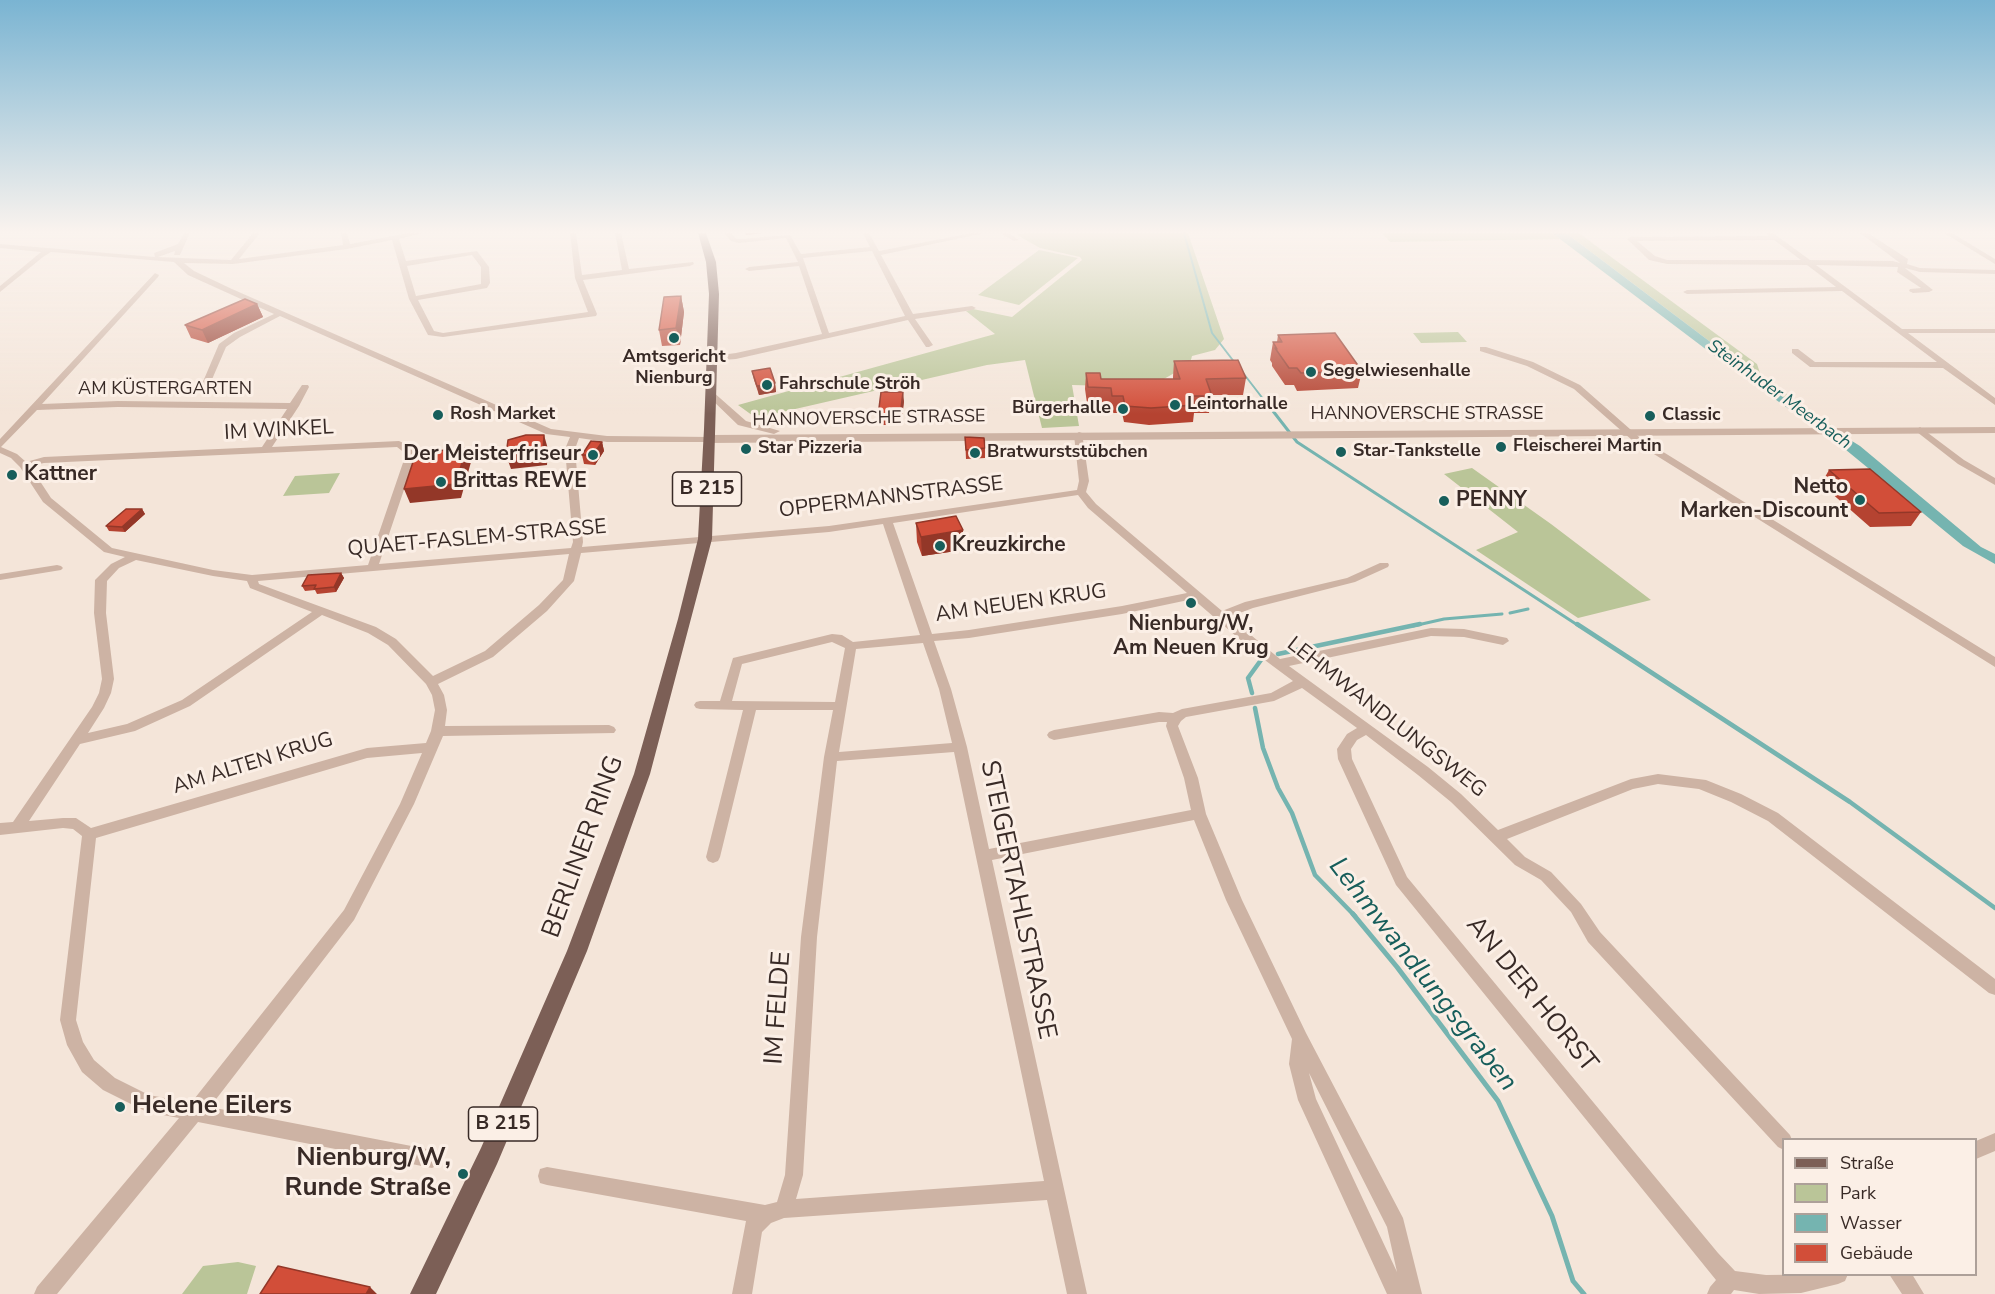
<!DOCTYPE html>
<html>
<head>
<meta charset="utf-8">
<style>
  body { margin:0 }
  #map { position:relative; width:1995px; height:1294px; overflow:hidden; background:#f4e5d9; font-family:"Nunito Sans",sans-serif }
  canvas { display:block }
  .legend { position:absolute; left:1782px; top:1138px; width:195px; height:138px; box-sizing:border-box; background:#fbefe6; border:2px solid #ada099; margin:0; padding:8px 10px; list-style:none; font-size:18px; color:#382a26 }
  .legend li { display:flex; align-items:center; gap:12px; height:30px }
  .legend b { width:30px; border:2px solid #ada099 }
</style>
</head>
<body>
<div id="map">
<canvas width="1995" height="1294"></canvas>
<ul class="legend">
<li><b style="height:8px;background:#7c5f56"></b>Straße</li>
<li><b style="height:16px;background:#bac598"></b>Park</li>
<li><b style="height:16px;background:#75b4b0"></b>Wasser</li>
<li><b style="height:16px;background:#d24e39"></b>Gebäude</li>
</ul>
</div>
<script>
const c = document.querySelector('canvas').getContext('2d');
c.lineJoin = 'round';
function fillPath(path, color) {
  c.fillStyle = color;
  c.fill(path, 'evenodd');
}
function poly(rows) {
  const path = new Path2D();
  for (const r of rows) {
    path.moveTo(r[0], r[1]);
    for (let i = 2; i < r.length; i += 2) path.lineTo(r[i], r[i + 1]);
  }
  return path;
}
function stroke(path, color, width, dash) {
  c.strokeStyle = color;
  c.lineWidth = width;
  c.lineCap = dash ? 'butt' : 'round';
  c.setLineDash(dash || []);
  c.stroke(path);
}
function write(font, color, halo, rows, align = 'center') {
  c.font = font + ' "Nunito Sans",sans-serif';
  c.lineWidth = 6;
  c.setLineDash([]);
  c.textBaseline = 'middle';
  c.strokeStyle = halo;
  c.fillStyle = color;
  for (const [text, x, y, turn = 0] of rows) {
    c.save();
    c.translate(x, y);
    c.rotate((+turn || 0) * Math.PI / 180);
    c.textAlign = isNaN(turn) ? turn : align;
    if (halo) c.strokeText(text, 0, 0);
    c.fillText(text, 0, 0);
    c.restore();
  }
}
fillPath(poly([
  [1025,233,1188,233,1224,339,1215,350,1192,356,1190,364,1150,387,1072,385,1079,426,1042,428,1025,360,987,365,756,418,738,405,995,334,966,311,973,309,1012,317,1082,260,1080,257,1040,248,1017,235],
  [1382,233,1552,233,1560,239,1390,242],
  [1566,233,1579,233,1599,248,1757,364,1761,376,1831,425,1826,425,1794,405],
  [1039,250,1078,258,1019,305,978,295],
  [1458,332,1467,342,1421,343,1413,333],
  [1472,468,1551,524,1651,600,1578,618,1476,550,1518,532,1444,474],
  [340,473,329,493,283,496,295,476],
  [238,1262,256,1266,247,1294,182,1294,203,1266]
]), '#bac598');
fillPath(poly([
  [1552,233,1566,233,1794,405,1860,446,1981,547,1995,554,1995,564,1963,546,1840,445,1728,366]
]), '#75b4b0');
stroke(poly([
  [1184,233,1212,333,1235,363],
  [1240,369,1267,404]
]), '#75b4b0', 2);
stroke(poly([
  [1266,402,1297,442,1579,626],
  [1510,613,1528,609],
  [1413,626,1444,619,1502,614]
]), '#75b4b0', 3);
stroke(poly([
  [1577,624,1850,802,1995,908],
  [1278,654,1420,624],
  [1252,693,1248,678,1261,660],
  [1255,708,1263,748,1278,788,1292,813,1315,875,1355,916]
]), '#75b4b0', 4.5);
stroke(poly([
  [1353,914,1397,967,1498,1101,1552,1216,1573,1281,1584,1294]
]), '#75b4b0', 5);
fillPath(poly([
  [184,233,190,233,180,255,174,255,175,251,158,257,231,260,253,233,260,233,239,259,343,245,341,233,347,233,350,244,408,233,422,233,399,239,406,261,477,251,489,267,490,283,487,288,418,300,434,331,443,333,588,312,575,278,570,233,576,233,582,275,622,270,615,233,621,233,629,269,693,262,694,264,690,266,583,280,597,314,596,316,443,337,428,335,409,299,392,240,347,249,233,264,184,263,194,271,232,289,551,429,607,436,712,437,714,439,709,442,607,442,579,438,575,449,583,542,582,547,829,526,1077,490,1079,481,1074,435,1079,432,1082,433,1089,481,1086,492,1096,504,1222,611,1245,602,1347,578,1380,563,1388,563,1389,565,1388,567,1355,582,1253,608,1229,617,1280,659,1431,628,1464,629,1507,638,1509,641,1503,645,1464,637,1431,636,1289,666,1428,767,1461,794,1498,830,1631,779,1658,774,1706,780,1741,794,1778,813,1995,979,1995,995,1989,993,1768,821,1731,802,1699,789,1658,784,1633,789,1507,839,1525,857,1551,872,1581,904,1600,932,1790,1135,1792,1140,1784,1140,1784,1150,1778,1147,1588,942,1571,912,1541,880,1515,865,1451,802,1418,775,1366,735,1357,740,1351,749,1352,759,1407,877,1718,1253,1735,1271,1766,1275,1848,1274,1845,1281,1838,1284,1801,1293,1759,1294,1734,1290,1731,1294,1707,1294,1710,1287,1716,1280,1396,885,1338,759,1337,749,1347,734,1357,728,1302,688,1274,701,1186,717,1181,721,1178,726,1198,778,1206,814,1242,900,1306,1033,1403,1218,1422,1294,1387,1294,1298,1100,1289,1064,1292,1039,1226,900,1194,820,992,860,1087,1294,1067,1294,1047,1200,784,1218,771,1223,762,1232,752,1294,732,1294,746,1221,547,1185,540,1183,538,1176,540,1169,547,1167,765,1205,777,1202,785,1175,801,937,824,757,833,710,756,710,720,857,718,861,713,863,708,861,706,857,743,710,700,709,696,708,694,705,696,702,700,701,720,701,733,658,832,634,842,635,853,642,920,635,883,524,829,532,581,553,574,581,547,611,493,657,438,684,444,695,447,710,445,726,609,725,614,727,616,730,614,733,443,736,414,804,354,920,210,1107,432,1150,438,1153,441,1159,438,1165,432,1168,198,1122,57,1294,34,1294,37,1287,179,1118,147,1112,103,1090,82,1072,67,1045,60,1020,82,836,73,829,63,828,0,835,0,823,13,822,92,707,99,693,102,679,94,613,95,580,111,564,125,557,104,552,43,502,20,467,11,458,0,453,0,439,155,273,159,275,158,277,42,404,118,401,290,403,302,385,308,385,309,387,299,406,272,447,399,441,410,446,416,454,379,564,571,548,573,542,565,449,570,437,546,434,280,316,240,337,226,347,210,384,203,386,202,384,219,344,234,333,274,314,188,275,174,262,51,252,43,257,0,292,0,286,41,252,0,248,0,244,155,257,154,253,178,244,184,233],
  [472,255,481,267,481,284,416,296,407,266,472,255],
  [118,407,287,409,262,447,44,457,26,462,17,454,1,447,37,410,118,407],
  [397,447,406,454,368,565,252,575,213,570,112,548,51,498,30,466,44,463,397,447],
  [1078,495,1088,508,1187,593,1122,606,969,630,932,634,893,523,1078,495],
  [569,554,563,580,539,605,485,651,433,676,396,639,376,627,259,584,258,581,569,554],
  [136,560,213,576,247,581,250,588,312,612,182,700,127,724,88,733,104,708,111,693,114,679,106,613,107,581,119,568,136,560],
  [1193,599,1258,655,1293,681,1271,693,1182,709,1173,713,1159,712,1054,730,1049,732,1047,735,1049,738,1054,740,1159,722,1167,722,1166,726,1184,778,1191,810,989,849,967,747,951,689,934,641,969,638,1122,614,1193,599],
  [322,615,368,633,388,645,426,684,432,695,435,710,431,731,426,743,367,748,91,828,76,818,63,818,29,821,80,744,135,731,190,706,322,615],
  [832,642,845,648,835,702,732,701,742,664,832,642],
  [923,643,939,689,952,743,839,752,856,649,923,643],
  [954,752,1044,1181,796,1199,803,1175,817,937,837,761,954,752],
  [422,753,400,804,344,910,191,1103,149,1095,115,1078,94,1060,83,1042,76,1020,96,838,367,758,422,753],
  [1309,1073,1387,1227,1397,1272,1316,1099,1309,1073],
  [724,233,731,233,735,238,739,239,790,235,801,254,870,247,863,233,869,233,879,251,972,233,985,233,881,255,913,314,972,306,976,308,972,310,915,319,933,345,929,347,926,347,908,320,736,359,710,361,710,357,713,356,736,353,822,334,799,266,749,271,745,269,749,267,798,262,786,238,739,243,731,241,724,233],
  [872,251,905,316,829,333,803,258,872,251],
  [1002,233,1008,233,1019,240,1014,241,1003,235,1002,233],
  [1767,233,1773,233,1810,260,1893,261,1900,263,1860,233,1868,233,1908,259,1907,264,1920,268,1995,270,1995,274,1920,272,1905,268,1933,290,1929,292,1913,293,1909,291,1910,289,1921,288,1897,272,1898,267,1816,265,1902,329,1995,329,1995,333,1908,333,1995,398,1995,405,1943,368,1810,367,1792,353,1792,349,1798,349,1815,362,1937,362,1842,291,1687,294,1683,292,1687,290,1836,287,1807,265,1667,264,1649,260,1627,239,1630,237,1768,236,1767,233],
  [1774,240,1801,260,1667,260,1655,256,1637,241,1774,240],
  [1944,233,1952,233,1995,259,1995,264,1944,233],
  [1480,347,1486,347,1533,362,1580,385,1639,437,1995,657,1995,667,1633,441,1574,389,1527,366,1480,351,1480,347],
  [1920,427,1964,460,1995,478,1995,485,1958,464,1917,432,1915,430,1920,427],
  [57,565,61,566,63,568,61,570,0,580,0,574,57,565],
  [1995,1133,1995,1151,1976,1159,1976,1141,1995,1133],
  [1889,1274,1912,1274,1924,1294,1902,1294,1889,1274]
]), '#cdb3a4');
fillPath(poly([
  [712,391,746,421,780,431,774,434,738,425,708,396,708,392,712,391],
  [1995,427,1995,433,709,443,703,439,709,435,1995,427]
]), '#cdb3a4');
fillPath(poly([
  [698,233,706,233,716,262,719,294,712,539,650,774,587,951,497,1164,436,1294,410,1294,481,1148,567,951,634,774,678,619,698,539,704,429,709,294,706,262,698,233]
]), '#7c5f56');
fillPath(poly([
  [681,296,684,312,680,345,662,346,659,330],
  [257,304,263,317,208,343,191,338,185,325],
  [1278,335,1362,371,1358,388,1297,391,1294,385,1285,385,1272,366,1272,363,1270,360,1273,342,1277,342],
  [1174,361,1246,378,1243,395,1211,395,1209,413,1194,413,1193,422,1149,425,1124,422,1122,413,1111,413,1109,405,1087,403,1085,389,1086,373,1101,379,1173,379,1173,377],
  [752,371,775,383,776,392,759,395,754,380],
  [904,401,901,425,878,425,878,416],
  [965,437,985,448,985,458,966,459],
  [602,442,604,451,595,465,584,464,582,455],
  [1829,470,1921,512,1911,526,1870,527,1821,484],
  [142,509,145,514,125,532,109,531,106,526],
  [916,523,963,550,922,556,917,542],
  [341,573,344,578,336,592,317,594,315,590,305,591,302,586]
]), '#b54331');
fillPath(poly([
  [745,233,764,233,746,235],
  [681,296,684,312,680,345,676,328],
  [257,304,263,317,208,343,202,330],
  [775,383,776,392,759,395,757,386],
  [903,392,904,401,901,425,900,416],
  [544,435,548,449,547,465,511,469,506,455],
  [602,442,604,451,595,465,593,455],
  [466,448,471,462,461,498,410,503,404,489],
  [142,509,145,514,125,532,122,527],
  [963,530,963,550,922,556,921,537],
  [341,573,344,578,336,592,334,587],
  [370,1287,377,1294,366,1294]
]), '#933728');
const building = poly([
  [681,296,676,328,659,330,664,297,681,296],
  [245,299,257,304,202,330,185,325,245,299],
  [1335,333,1362,371,1301,373,1297,368,1289,368,1275,348,1277,349,1273,342,1282,342,1278,335,1335,333],
  [1238,360,1246,378,1206,379,1212,396,1192,396,1195,405,1151,408,1125,406,1123,396,1112,396,1111,388,1088,387,1086,373,1100,373,1101,379,1180,379,1174,361,1238,360],
  [770,368,775,383,757,386,752,371,770,368],
  [881,392,903,392,900,416,878,416,881,392],
  [526,435,544,435,543,451,506,455,508,440,526,435],
  [965,437,984,438,985,448,966,450,965,437],
  [591,441,602,442,593,455,582,455,591,441],
  [466,448,456,484,404,489,416,453,466,448],
  [1870,469,1921,512,1879,513,1829,470,1870,469],
  [126,509,142,509,122,527,106,526,126,509],
  [956,516,963,530,921,537,916,523,956,516],
  [341,573,334,587,314,589,316,585,302,586,308,575,341,573],
  [278,1266,370,1287,366,1294,260,1294,278,1266]
]);
fillPath(building, '#d24e39');
stroke(building, '#933728', 1.5);
const sky = c.createLinearGradient(0, 0, 0, 414);
sky.addColorStop(0, '#7ab4d2');
sky.addColorStop(0.56, '#faf3ee');
sky.addColorStop(1, '#faf3ee00');
c.fillStyle = sky;
c.fillRect(0, 0, 1995, 414);
for (const [x, y, r, color] of [
  [674,338,6,"#175e5b"],
  [1311,372,6,"#175e5b"],
  [767,385,6,"#175e5b"],
  [1175,405,6,"#175e5b"],
  [1123,409,6,"#175e5b"],
  [438,415,6,"#175e5b"],
  [1650,416,6,"#175e5b"],
  [1501,447,6,"#175e5b"],
  [746,449,6,"#175e5b"],
  [1341,452,6,"#175e5b"],
  [975,453,6,"#175e5b"],
  [593,455,6,"#175e5b"],
  [12,475,6,"#175e5b"],
  [441,482,6,"#175e5b"],
  [1860,500,6,"#175e5b"],
  [1444,501,6,"#175e5b"],
  [940,546,6,"#175e5b"],
  [1191,603,6,"#175e5b"],
  [120,1107,6,"#175e5b"],
  [463,1174,6,"#175e5b"]
]) {
  const dot = new Path2D();
  dot.arc(x, y, r, 0, 2 * Math.PI);
  c.fillStyle = color;
  c.fill(dot);
  stroke(dot, '#fbefe6', 2);
}
write('bold 18px', '#382a26', '#fbefe6', [
  ["Amtsgericht",674,358,"center"],
  ["Nienburg",674,379,"center"],
  ["Segelwiesenhalle",1323,372],
  ["Fahrschule Ströh",779,385],
  ["Leintorhalle",1187,405],
  ["Bürgerhalle",1111,409,"right"],
  ["Rosh Market",450,415],
  ["Classic",1662,416],
  ["Fleischerei Martin",1513,447],
  ["Star Pizzeria",758,449],
  ["Star-Tankstelle",1353,452],
  ["Bratwurststübchen",987,453]
], 'left');
write('18px', '#382a26', '#fbefe6', [
  ["AM KÜSTERGARTEN",165,390],
  ["HANNOVERSCHE STRASSE",1427,415],
  ["HANNOVERSCHE STRASSE",869,419,-1]
]);
write('italic 18px', '#175e5b', '#fbefe6', [
  ["Steinhuder Meerbach",1779,395,36]
]);
for (const [x, y, w] of [
  [707,489,69],
  [503,1124,69]
]) {
  const box = new Path2D();
  box.roundRect(x - w / 2, y - 17, w, 34, 4.5);
  c.fillStyle = '#fbefe6';
  c.fill(box);
  stroke(box, '#382a26', 1.5);
}
write('bold 20px', '#382a26', null, [
  ["B 215",707,489],
  ["B 215",503,1124]
]);
write('21px', '#382a26', '#fbefe6', [
  ["IM WINKEL",279,431,-3],
  ["OPPERMANNSTRASSE",891,498,-7],
  ["QUAET-FASLEM-STRASSE",477,539,-5],
  ["AM NEUEN KRUG",1021,604,-8],
  ["LEHMWANDLUNGSWEG",1386,718,38],
  ["AM ALTEN KRUG",253,764,-17]
]);
write('bold 21px', '#382a26', '#fbefe6', [
  ["Der Meisterfriseur",581,455,"right"],
  ["Kattner",24,475],
  ["Brittas REWE",453,482],
  ["Netto",1848,488,"right"],
  ["Marken-Discount",1848,512,"right"],
  ["PENNY",1456,501],
  ["Kreuzkirche",952,546],
  ["Nienburg/W,",1191,625,"center"],
  ["Am Neuen Krug",1191,649,"center"]
], 'left');
write('26px', '#382a26', '#fbefe6', [
  ["BERLINER RING",584,847,-70],
  ["STEIGERTAHLSTRASSE",1017,900,78],
  ["AN DER HORST",1531,995,51],
  ["IM FELDE",779,1008,-86]
]);
write('bold 26px', '#382a26', '#fbefe6', [
  ["Helene Eilers",132,1107],
  ["Nienburg/W,",451,1159,"right"],
  ["Runde Straße",451,1189,"right"]
], 'left');
write('italic 27px', '#175e5b', '#fbefe6', [
  ["Lehmwandlungsgraben",1422,975,52]
]);
</script>
</body>
</html>
